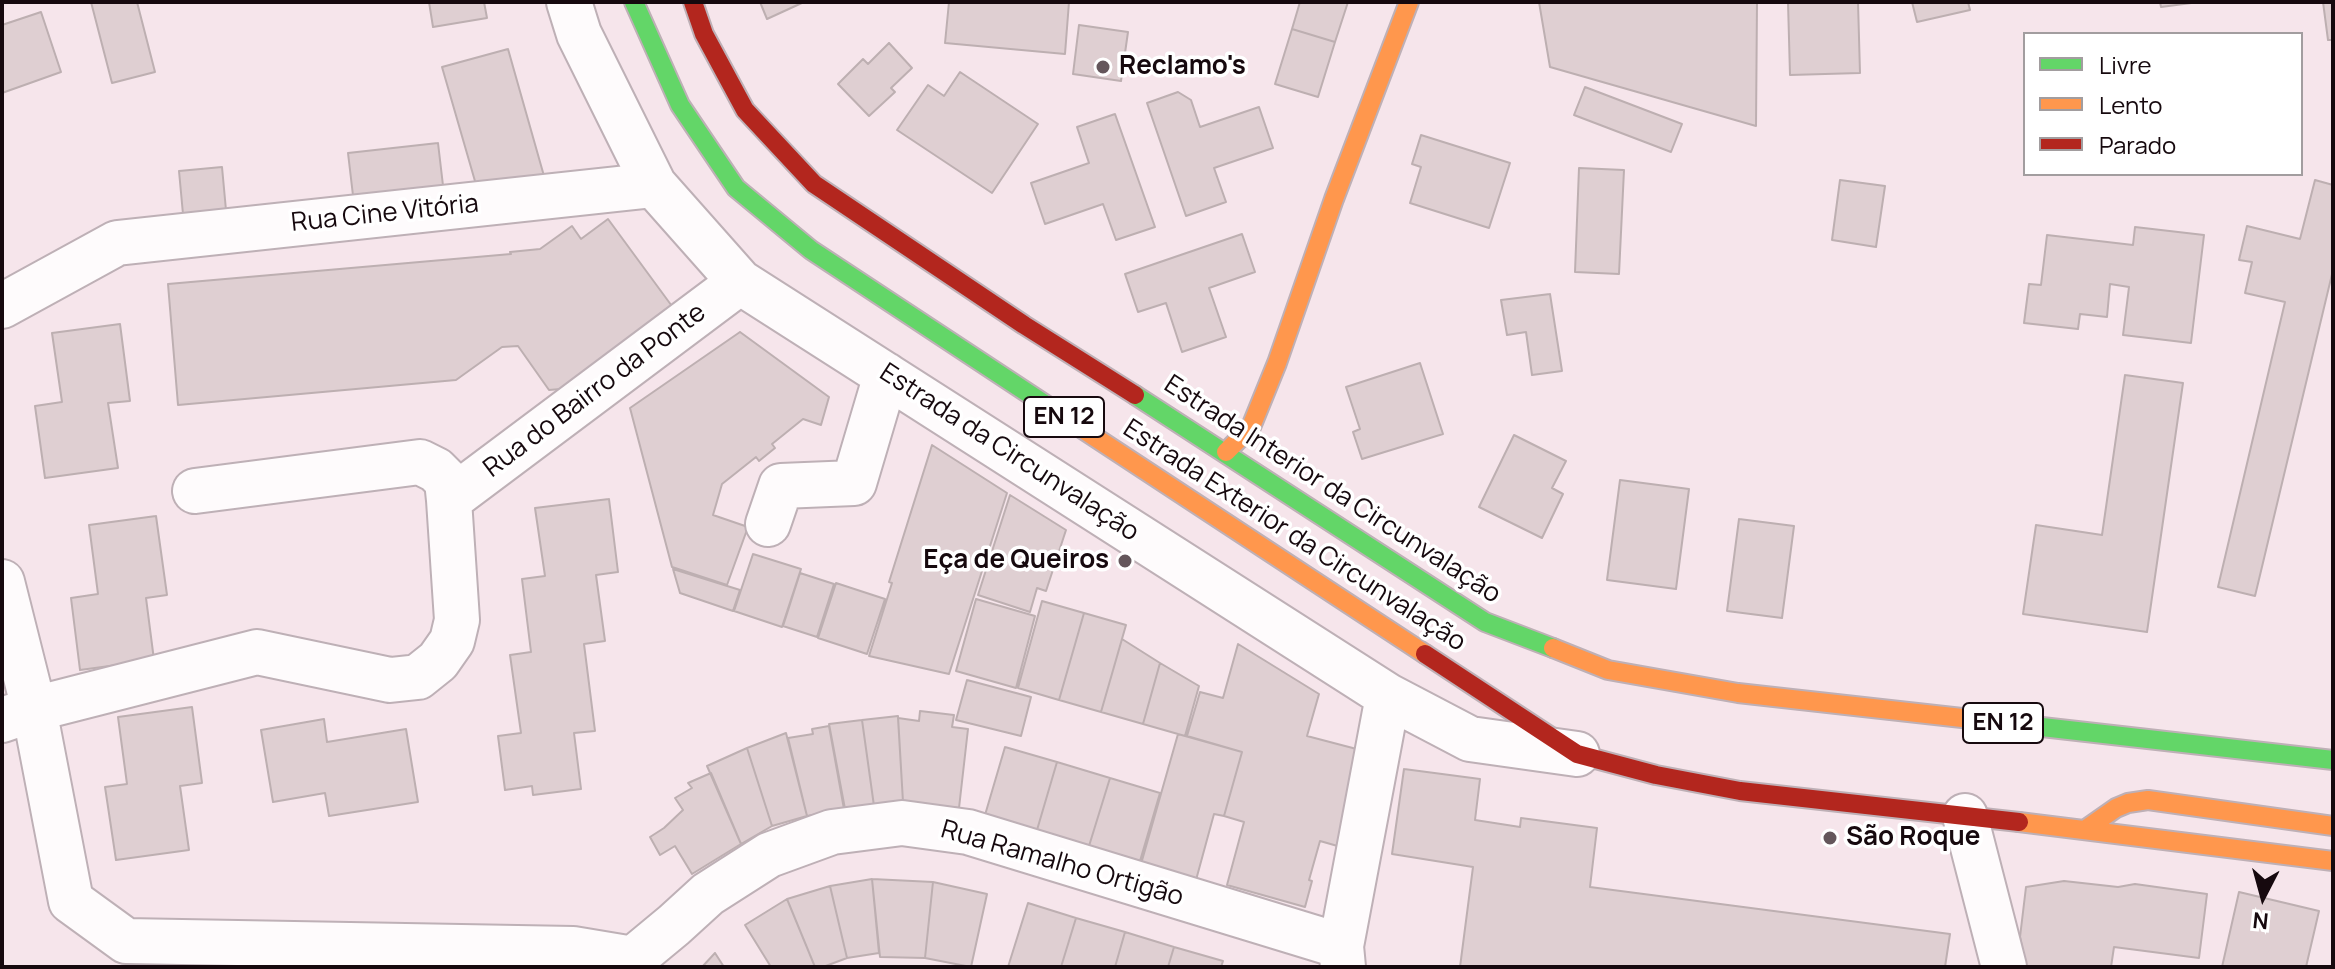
<!DOCTYPE html>
<html>
<head>
<meta charset="utf-8">
<style>
  body { margin:0 }
  #map { position:relative; width:2335px; height:969px; overflow:hidden; background:#f6e5eb; font-family:Manrope,sans-serif }
  canvas { display:block }
  .frame { position:absolute; inset:0; border:4px solid #16090e; pointer-events:none }
  .legend { position:absolute; left:2023px; top:32px; width:280px; height:144px; box-sizing:border-box; background:#fff; border:2px solid #a29d9f; margin:0; padding:10px 14px; list-style:none; font-size:24px; color:#16090e }
  .legend li { display:flex; align-items:center; gap:16px; height:40px }
  .legend b { width:40px; border:2px solid #a29d9f }
  .north { position:absolute; left:2223px; top:857px; width:80px; height:80px; -webkit-text-stroke:6px #fff; paint-order:stroke; rotate:186deg; font-size:22px; font-weight:700; line-height:32px; text-align:center; color:#16090e }
  .north::after { content:''; display:block; margin:auto; width:28px; height:36px; background:#16090e; clip-path:polygon(50% 0,100% 100%,50% 72%,0 100%) }
</style>
</head>
<body>
<div id="map">
<canvas width="2335" height="969"></canvas>
<div class="frame"></div>
<ul class="legend">
<li><b style="height:10px;background:#63d668"></b>Livre</li>
<li><b style="height:10px;background:#ff974d"></b>Lento</li>
<li><b style="height:10px;background:#b3261e"></b>Parado</li>
</ul>
<div class="north">N</div>
</div>
<script>
const c = document.querySelector('canvas').getContext('2d');
c.lineJoin = 'round';
function fillPath(path, color) {
  c.fillStyle = color;
  c.fill(path, 'evenodd');
}
function poly(rows) {
  const path = new Path2D();
  for (const r of rows) {
    path.moveTo(r[0], r[1]);
    for (let i = 2; i < r.length; i += 2) path.lineTo(r[i], r[i + 1]);
  }
  return path;
}
function stroke(path, color, width, dash) {
  c.strokeStyle = color;
  c.lineWidth = width;
  c.lineCap = dash ? 'butt' : 'round';
  c.setLineDash(dash || []);
  c.stroke(path);
}
function write(font, color, halo, rows, align = 'center') {
  c.font = font + ' Manrope,sans-serif';
  c.lineWidth = 7;
  c.setLineDash([]);
  c.textBaseline = 'middle';
  c.strokeStyle = halo;
  c.fillStyle = color;
  for (const [text, x, y, turn = 0] of rows) {
    c.save();
    c.translate(x, y);
    c.rotate((+turn || 0) * Math.PI / 180);
    c.textAlign = isNaN(turn) ? turn : align;
    if (halo) c.strokeText(text, 0, 0);
    c.fillText(text, 0, 0);
    c.restore();
  }
}
const building = poly([
  [91,2,137,2,155,72,112,83,91,2],
  [429,2,484,2,487,18,433,27,429,2],
  [760,2,804,2,767,19,760,2],
  [949,2,1069,2,1065,54,945,43,949,2],
  [1300,2,1348,2,1335,42,1292,29,1300,2],
  [1539,2,1757,2,1756,126,1550,67,1539,2],
  [1788,2,1858,2,1860,73,1790,75,1788,2],
  [1912,2,1968,2,1970,10,1917,22,1912,2],
  [2160,2,2199,2,2161,7,2160,2],
  [2323,2,2333,2,2333,40,2328,40,2323,2],
  [41,12,61,72,2,93,2,25,41,12],
  [1079,25,1128,32,1121,81,1073,74,1079,25],
  [1292,29,1335,42,1318,97,1275,84,1292,29],
  [889,43,912,68,891,88,895,92,869,116,838,84,863,59,868,64,889,43],
  [508,49,544,176,479,195,442,67,508,49],
  [960,72,1038,124,992,193,897,130,928,85,944,96,960,72],
  [1585,87,1682,124,1671,152,1574,115,1585,87],
  [1178,92,1191,100,1200,127,1259,107,1273,148,1214,168,1226,202,1186,216,1147,103,1178,92],
  [1115,114,1155,227,1116,240,1103,204,1045,224,1031,183,1089,163,1077,127,1115,114],
  [1421,135,1510,163,1489,228,1410,203,1421,167,1412,164,1421,135],
  [438,143,444,194,354,204,348,153,438,143],
  [222,167,227,221,184,225,179,171,222,167],
  [1579,168,1624,170,1619,274,1575,272,1579,168],
  [1840,180,1885,186,1876,247,1832,240,1840,180],
  [2315,180,2333,185,2333,270,2255,596,2218,587,2285,302,2245,293,2252,262,2239,260,2247,226,2300,239,2315,180],
  [608,219,677,313,572,388,549,390,518,346,502,347,456,380,178,405,168,284,511,254,510,252,540,249,572,226,581,239,608,219],
  [2135,227,2204,235,2191,343,2123,335,2129,287,2110,284,2107,317,2080,314,2078,329,2024,323,2029,284,2041,285,2047,235,2133,245,2135,227],
  [1242,234,1255,272,1209,288,1226,337,1182,352,1166,303,1138,312,1125,274,1242,234],
  [1550,294,1562,371,1532,375,1526,332,1507,335,1501,300,1550,294],
  [120,324,130,401,108,403,118,468,45,478,35,406,62,402,52,333,120,324],
  [740,332,829,397,821,425,803,419,772,444,775,448,759,461,756,457,722,484,713,515,748,527,727,585,672,567,630,408,740,332],
  [1420,363,1443,434,1362,459,1353,432,1360,429,1346,387,1420,363],
  [2125,375,2183,383,2147,632,2023,614,2036,525,2102,535,2125,375],
  [1514,435,1566,461,1552,488,1563,494,1542,538,1479,507,1514,435],
  [932,445,1007,493,949,674,869,656,892,583,889,582,932,445],
  [1620,480,1689,489,1676,589,1607,580,1620,480],
  [1010,495,1066,530,1046,591,1037,588,1030,612,978,595,1010,495],
  [609,499,618,572,596,575,605,641,584,644,595,731,574,733,581,789,533,795,532,786,505,790,498,736,521,733,510,655,531,652,522,579,545,576,535,508,609,499],
  [156,516,167,595,146,598,154,660,80,670,71,598,98,594,89,525,156,516],
  [1739,519,1794,526,1782,618,1727,611,1739,519],
  [753,554,801,569,782,627,734,611,753,554],
  [673,569,740,590,733,611,680,593,673,569],
  [800,573,834,584,817,637,783,626,800,573],
  [836,583,885,599,867,654,818,638,836,583],
  [976,599,1035,616,1016,688,956,671,976,599],
  [1042,601,1084,613,1059,700,1018,688,1042,601],
  [1084,613,1126,625,1101,712,1059,700,1084,613],
  [1122,639,1160,663,1143,724,1101,712,1122,639],
  [1238,644,1319,694,1307,736,1368,752,1341,847,1320,841,1309,880,1312,881,1305,907,1227,885,1244,822,1224,816,1242,752,1187,736,1200,692,1223,698,1238,644],
  [1160,663,1199,686,1185,736,1143,724,1160,663],
  [967,680,1031,697,1021,736,956,720,967,680],
  [192,707,202,783,180,786,189,850,116,860,105,787,127,784,118,717,192,707],
  [920,711,954,715,952,727,968,729,959,808,903,802,898,718,919,721,920,711],
  [898,716,903,802,874,806,862,720,898,716],
  [324,719,327,742,406,729,418,802,329,816,325,793,273,802,261,730,324,719],
  [862,720,874,806,845,809,829,724,862,720],
  [829,726,844,809,807,816,788,738,813,734,812,729,829,726],
  [786,733,807,816,772,826,747,748,786,733],
  [1178,734,1242,752,1224,816,1214,814,1196,880,1141,864,1178,734],
  [1005,747,1057,762,1037,830,985,815,1005,747],
  [747,748,772,826,741,844,707,766,747,748],
  [1057,762,1110,778,1089,846,1037,830,1057,762],
  [1404,769,1480,779,1475,820,1520,827,1521,818,1597,828,1590,887,1950,934,1945,967,1460,967,1473,867,1392,854,1404,769],
  [711,773,741,844,692,874,675,846,660,855,650,837,664,828,683,810,675,798,692,788,688,783,711,773],
  [1110,778,1160,793,1140,861,1089,846,1110,778],
  [872,879,879,953,847,958,830,886,872,879],
  [872,879,933,882,925,958,880,957,872,879],
  [2064,881,2118,887,2135,884,2207,894,2199,958,2114,947,2111,967,2026,967,2020,937,2026,887,2064,881],
  [933,882,987,894,971,967,925,958,933,882],
  [830,886,847,958,823,967,815,967,787,899,830,886],
  [2239,892,2319,911,2306,967,2222,967,2239,892],
  [787,899,815,967,771,967,745,925,787,899],
  [1028,903,1076,918,1061,967,1008,967,1028,903],
  [1076,918,1125,932,1115,967,1061,967,1076,918],
  [1125,932,1174,947,1168,967,1115,967,1125,932],
  [1174,947,1223,961,1221,967,1168,967,1174,947],
  [715,953,724,967,702,967,715,953]
]);
fillPath(building, '#dfcfd2');
stroke(building, '#bdafb1', 2);
const street = poly([
  [569,2,579,34,654,185,740,282,1388,696,1470,739,1577,754],
  [2,306,117,243,654,185],
  [195,491,420,462,436,470,447,481,449,500],
  [768,524,781,486,854,483,886,375],
  [2,582,34,709,71,901,126,941,573,949,633,959],
  [2,720,34,709,257,652,390,680,418,677,438,661,452,641,457,620,449,500,740,282],
  [1965,816,2004,967],
  [629,967,633,959,674,925,708,894,769,855,832,832,902,823,968,832,1341,946],
  [1343,967,1341,946,1388,696]
]);
const fast = poly([
  [634,2,680,105,736,188,811,250,1049,407],
  [1135,395,1485,622,1553,648],
  [1989,721,2333,760]
]);
const slow = poly([
  [1049,407,1425,654],
  [1226,452,1251,427,1277,363,1334,199,1409,2],
  [1553,648,1608,670,1738,693,1989,721],
  [2019,822,2333,861],
  [2086,829,2116,808,2128,803,2148,800,2333,826]
]);
const jam = poly([
  [693,2,704,34,745,110,814,184,1024,325,1135,395],
  [1425,654,1577,754,1656,775,1740,791,2019,822]
]);
stroke(street, '#beb0b6', 48);
stroke(fast, '#beb0b6', 22);
stroke(slow, '#beb0b6', 22);
stroke(jam, '#beb0b6', 22);
stroke(street, '#fefbfc', 44);
stroke(fast, '#63d668', 18);
stroke(slow, '#ff974d', 18);
stroke(jam, '#b3261e', 18);
for (const [x, y, r, color] of [
  [1103,67,8,"#64565b"],
  [1125,561,8,"#64565b"],
  [1830,838,8,"#64565b"]
]) {
  const dot = new Path2D();
  dot.arc(x, y, r, 0, 2 * Math.PI);
  c.fillStyle = color;
  c.fill(dot);
  stroke(dot, '#fff', 3);
}
for (const [x, y, w] of [
  [1064,417,80],
  [2003,723,80]
]) {
  const box = new Path2D();
  box.roundRect(x - w / 2, y - 20, w, 40, 6);
  c.fillStyle = '#fff';
  c.fill(box);
  stroke(box, '#16090e', 2);
}
write('bold 24px', '#16090e', null, [
  ["EN 12",1064,417],
  ["EN 12",2003,723]
]);
write('bold 26px', '#16090e', '#fff', [
  ["Reclamo's",1119,67],
  ["Eça de Queiros",1109,561,"right"],
  ["São Roque",1846,838]
], 'left');
write('26px', '#16090e', '#fff', [
  ["Rua Cine Vitória",385,214,-6],
  ["Rua do Bairro da Ponte",595,391,-37],
  ["Estrada da Circunvalação",1009,453,33],
  ["Estrada Interior da Circunvalação",1332,490,33],
  ["Estrada Exterior da Circunvalação",1294,536,33],
  ["Rua Ramalho Ortigão",1062,864,16]
]);
</script>
</body>
</html>
